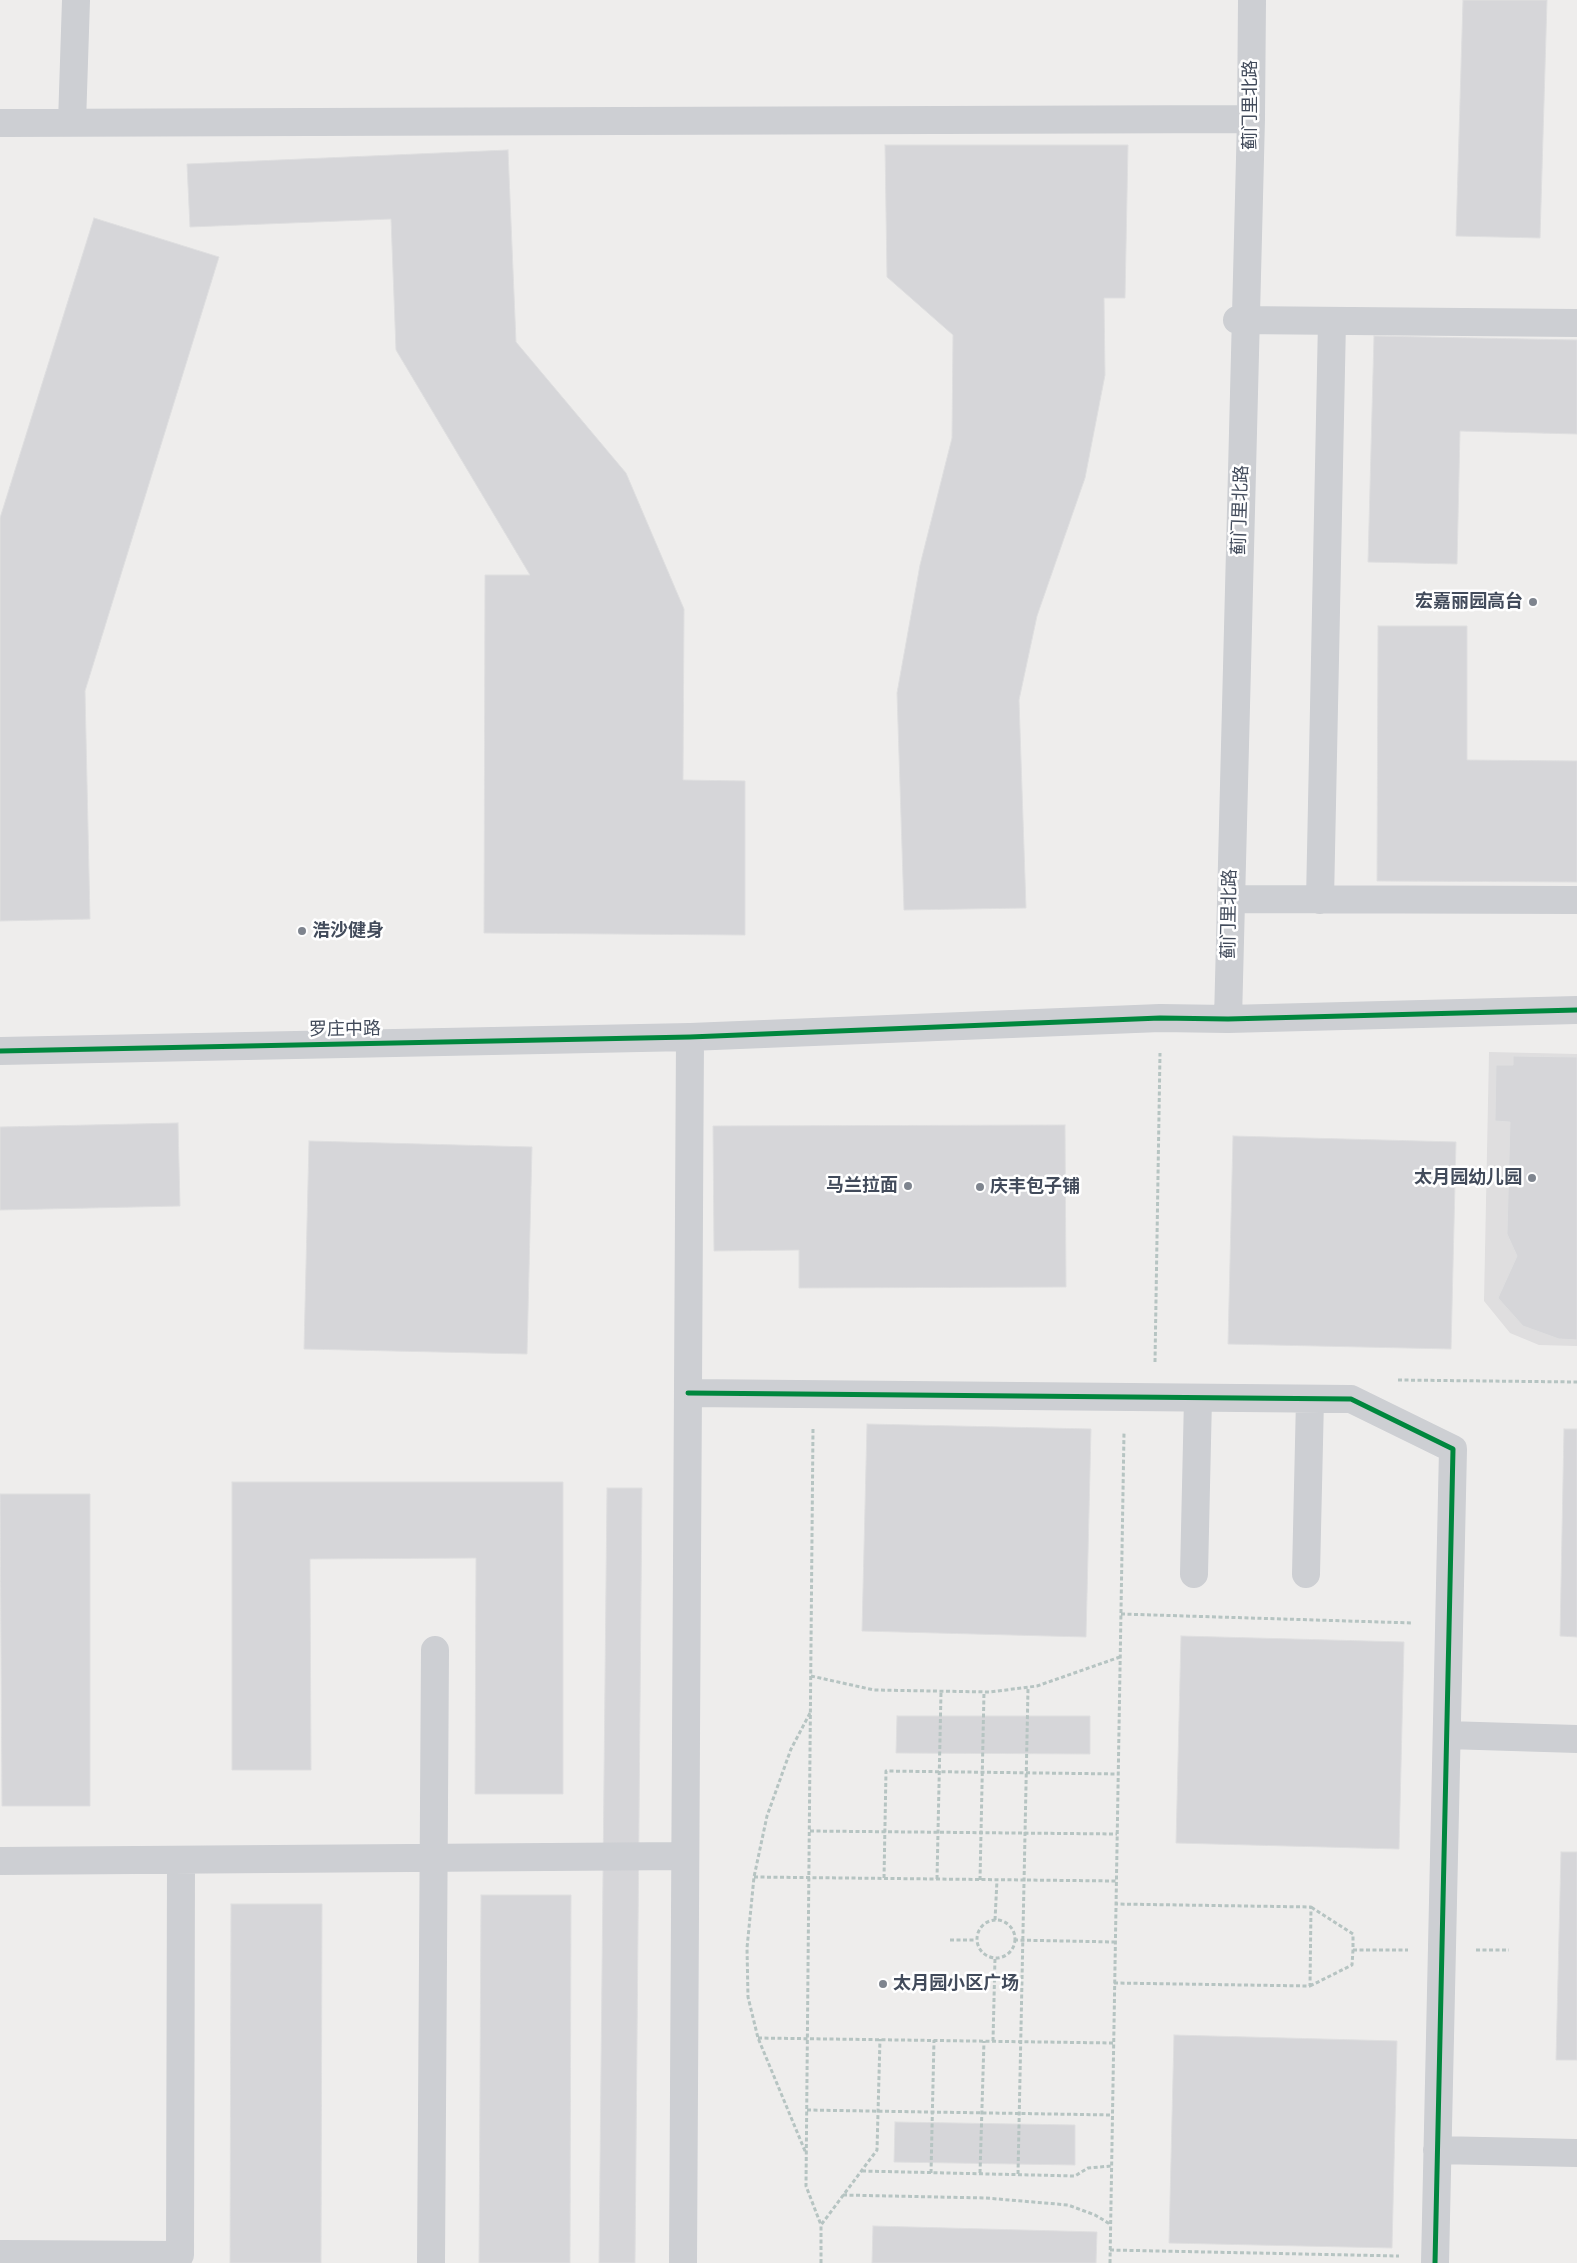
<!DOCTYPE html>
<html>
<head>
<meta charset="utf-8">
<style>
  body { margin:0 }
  canvas { display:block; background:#eeedec }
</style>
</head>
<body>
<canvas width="1577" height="2263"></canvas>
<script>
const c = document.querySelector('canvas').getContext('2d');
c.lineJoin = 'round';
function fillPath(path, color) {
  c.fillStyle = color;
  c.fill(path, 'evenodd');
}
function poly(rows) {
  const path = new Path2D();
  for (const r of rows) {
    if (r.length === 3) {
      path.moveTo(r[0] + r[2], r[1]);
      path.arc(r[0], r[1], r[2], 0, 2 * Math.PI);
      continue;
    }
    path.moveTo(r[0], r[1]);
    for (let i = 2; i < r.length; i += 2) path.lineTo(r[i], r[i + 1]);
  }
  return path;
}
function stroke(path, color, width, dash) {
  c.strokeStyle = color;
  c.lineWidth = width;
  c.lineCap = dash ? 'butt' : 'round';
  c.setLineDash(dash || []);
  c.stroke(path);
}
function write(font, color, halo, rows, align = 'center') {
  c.font = font + ' "Varela Round","Noto Sans SC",sans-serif';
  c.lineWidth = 5;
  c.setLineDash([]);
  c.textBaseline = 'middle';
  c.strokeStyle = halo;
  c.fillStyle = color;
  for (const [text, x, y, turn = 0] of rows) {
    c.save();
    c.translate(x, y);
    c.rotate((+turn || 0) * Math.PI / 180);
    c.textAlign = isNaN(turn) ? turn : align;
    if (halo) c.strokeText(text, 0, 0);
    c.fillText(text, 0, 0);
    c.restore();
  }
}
fillPath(poly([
  [1489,1052,1577,1054,1577,1346,1539,1345,1510,1333,1484,1301]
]), '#dfdedf');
const building = poly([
  [1463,0,1547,0,1540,238,1456,236,1463,0],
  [885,145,1128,145,1125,298,1104,298,1105,375,1085,478,1037,616,1019,700,1026,908,904,910,897,693,920,565,952,438,953,335,887,277,885,145],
  [508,150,516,342,626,473,684,609,683,780,745,781,745,935,484,933,485,575,530,575,396,350,391,219,190,227,187,164,508,150],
  [94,218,219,257,85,691,90,919,0,921,0,518,94,218],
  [1374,336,1577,340,1577,434,1460,431,1457,564,1368,562,1374,336],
  [1378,626,1467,626,1467,760,1577,761,1577,882,1377,881,1378,626],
  [1513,1056,1577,1057,1577,1340,1559,1339,1523,1326,1498,1298,1517,1256,1507,1234,1510,1122,1495,1121,1496,1065,1513,1065,1513,1056],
  [178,1123,180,1206,0,1210,0,1127,178,1123],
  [1065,1125,1066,1287,799,1288,799,1250,714,1251,713,1126,1065,1125],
  [1233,1136,1456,1142,1451,1349,1228,1344,1233,1136],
  [309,1141,532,1147,527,1354,304,1349,309,1141],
  [867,1424,1091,1429,1086,1637,862,1631,867,1424],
  [1564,1429,1577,1429,1577,1637,1560,1636,1564,1429],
  [232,1482,563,1482,563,1794,475,1794,476,1558,310,1559,311,1770,232,1770,232,1482],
  [607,1488,642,1488,635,2263,599,2263,607,1488],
  [0,1494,90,1494,90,1806,2,1806,0,1494],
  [1181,1636,1404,1642,1399,1849,1176,1843,1181,1636],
  [897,1716,1090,1716,1090,1754,896,1753,897,1716],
  [1561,1852,1577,1852,1577,2060,1556,2060,1561,1852],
  [481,1895,571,1895,570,2263,479,2263,481,1895],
  [231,1904,322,1904,321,2263,230,2263,231,1904],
  [1174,2035,1397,2041,1392,2248,1169,2243,1174,2035],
  [895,2122,1075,2125,1075,2165,894,2162,895,2122],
  [873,2226,1097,2232,1096,2263,872,2263,873,2226]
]);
fillPath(building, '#d6d6d9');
stroke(building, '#dfdfe0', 1);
stroke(poly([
  [1155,1362,1160,1053],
  [1398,1380,1577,1382],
  [813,1429,806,2186,821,2225],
  [1121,1614,1413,1623],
  [811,1676,874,1690,990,1692,1037,1686,1120,1657],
  [810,1831,1117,1834],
  [754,1877,1116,1881],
  [884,1878,886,1771,1118,1774],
  [937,1879,941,1692],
  [980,1880,984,1692],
  [995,1920,997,1880],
  [996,1939,19],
  [950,1940,976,1940],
  [1014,1940,1115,1942],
  [1353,1950,1408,1950],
  [1476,1950,1509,1950],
  [1114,1983,1310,1986,1311,1907,1116,1904],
  [1310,1986,1352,1965,1353,1950,1353,1934,1311,1907],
  [758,2038,1113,2043],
  [993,2041,995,1958],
  [807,2110,1112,2115],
  [805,2151,758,2038,748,1997,747,1948,754,1877,767,1816,791,1749,810,1713],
  [862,2171,1075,2176,1088,2168,1111,2166],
  [931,2173,934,2040],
  [980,2173,984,2041],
  [1018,2174,1028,1689],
  [843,2195,986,2198,1068,2205,1095,2215,1110,2224],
  [1110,2250,1399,2256],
  [821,2263,821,2225,877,2150,880,2039],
  [1110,2263,1124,1433]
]), '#b6c4c2', 3, [4, 2.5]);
stroke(poly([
  [0,123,1251,119],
  [72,123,76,0],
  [1237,320,1577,323],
  [1231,899,1577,900],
  [1320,900,1332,321],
  [1228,1019,1251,119,1252,0],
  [0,1051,690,1037,1160,1018,1228,1019,1577,1010],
  [688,1393,1351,1399,1453,1449,1435,2263],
  [1194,1574,1198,1398],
  [1306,1574,1310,1399],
  [1447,1735,1577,1739],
  [0,1861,685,1856],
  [1437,2150,1577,2153],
  [0,2254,180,2255,181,1860],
  [431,2263,435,1650],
  [683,2263,690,1037]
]), '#cdcfd3', 28);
stroke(poly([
  [0,1051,690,1037,1160,1018,1228,1019,1577,1010],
  [688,1393,1351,1399,1453,1449,1435,2263]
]), '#00873e', 5);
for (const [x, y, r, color] of [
  [1533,602,5,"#7e848e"],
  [302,931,5,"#7e848e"],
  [1532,1178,5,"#7e848e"],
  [908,1186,5,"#7e848e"],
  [980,1187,5,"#7e848e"],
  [883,1984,5,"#7e848e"]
]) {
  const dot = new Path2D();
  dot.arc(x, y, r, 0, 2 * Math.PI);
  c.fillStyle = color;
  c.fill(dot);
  stroke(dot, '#fff', 2);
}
write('18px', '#424b5b', '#fff', [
  ["蓟门里北路",1251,105,-90],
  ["蓟门里北路",1241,510,-88],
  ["蓟门里北路",1230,914,-89],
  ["罗庄中路",345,1030,-1]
]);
write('bold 18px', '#424b5b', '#fff', [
  ["宏嘉丽园高台",1523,602],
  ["浩沙健身",312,931,"left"],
  ["太月园幼儿园",1522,1178],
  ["马兰拉面",898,1186],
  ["庆丰包子铺",990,1187,"left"],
  ["太月园小区广场",893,1984,"left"]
], 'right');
</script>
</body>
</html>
